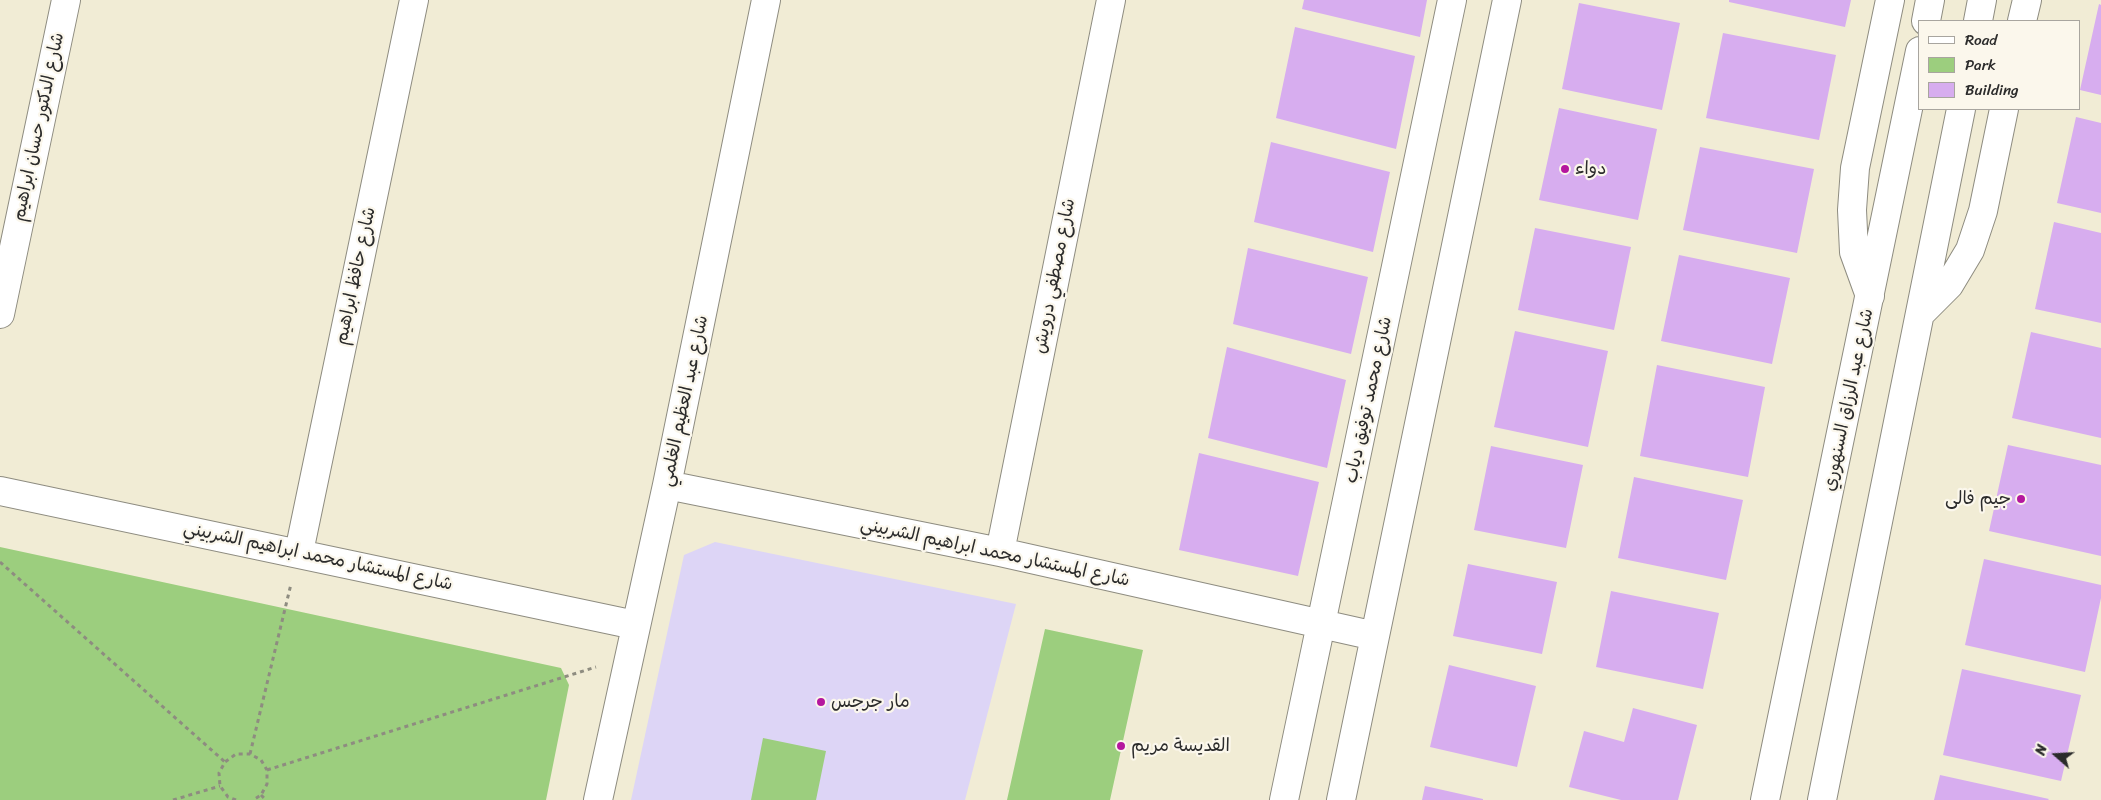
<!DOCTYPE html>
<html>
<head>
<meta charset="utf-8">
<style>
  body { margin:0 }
  #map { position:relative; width:2101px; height:800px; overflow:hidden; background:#f1ecd5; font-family:Sriracha,sans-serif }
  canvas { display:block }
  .legend { position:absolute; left:1918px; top:20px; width:162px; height:90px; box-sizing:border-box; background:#fbf7ec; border:1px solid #a8a59f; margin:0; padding:6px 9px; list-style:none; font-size:15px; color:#2b2b2b }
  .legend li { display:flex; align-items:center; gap:10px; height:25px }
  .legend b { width:25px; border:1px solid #a8a59f }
  .north { position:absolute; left:2031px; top:730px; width:50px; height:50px; -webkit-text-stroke:4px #fbf7ec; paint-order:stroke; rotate:289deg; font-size:14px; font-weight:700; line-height:20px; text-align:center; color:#2b2b2b }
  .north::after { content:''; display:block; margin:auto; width:18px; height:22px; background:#2b2b2b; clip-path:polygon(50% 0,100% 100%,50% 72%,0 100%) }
</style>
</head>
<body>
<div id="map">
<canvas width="2101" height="800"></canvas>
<ul class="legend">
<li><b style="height:6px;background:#fff"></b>Road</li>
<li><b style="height:14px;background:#9cce7e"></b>Park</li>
<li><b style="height:14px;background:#d7adef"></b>Building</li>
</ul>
<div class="north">N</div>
</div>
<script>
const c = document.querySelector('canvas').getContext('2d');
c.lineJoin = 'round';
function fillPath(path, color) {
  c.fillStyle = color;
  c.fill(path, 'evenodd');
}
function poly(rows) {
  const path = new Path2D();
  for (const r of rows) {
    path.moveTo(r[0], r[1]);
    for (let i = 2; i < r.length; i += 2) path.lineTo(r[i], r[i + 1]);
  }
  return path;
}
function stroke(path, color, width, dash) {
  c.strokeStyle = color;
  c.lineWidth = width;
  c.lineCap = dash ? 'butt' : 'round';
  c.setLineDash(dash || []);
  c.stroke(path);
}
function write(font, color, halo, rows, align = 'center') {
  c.font = font + ' Sriracha,"Playpen Sans Arabic",sans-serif';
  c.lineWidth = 4.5;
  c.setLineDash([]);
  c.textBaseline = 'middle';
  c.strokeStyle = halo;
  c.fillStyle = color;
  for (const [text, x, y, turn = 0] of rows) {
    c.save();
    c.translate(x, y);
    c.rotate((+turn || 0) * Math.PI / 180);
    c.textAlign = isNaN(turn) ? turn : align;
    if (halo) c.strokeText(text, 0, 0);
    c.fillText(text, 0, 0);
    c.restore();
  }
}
fillPath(poly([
  [715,542,1016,604,965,800,631,800,684,555]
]), '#ddd5f6');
fillPath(poly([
  [0,547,561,668,569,685,546,800,0,800],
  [1045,629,1143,650,1110,800,1007,800],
  [763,738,826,751,816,800,751,800]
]), '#9cce7e');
fillPath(poly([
  [1304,0,1427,0,1420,37,1302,9],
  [1729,0,1851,0,1845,27,1729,2],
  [1579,3,1680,23,1662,110,1562,89],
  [2099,4,2101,5,2101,95,2080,90],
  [1295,27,1415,56,1396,149,1276,118],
  [1723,33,1836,55,1819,140,1706,118],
  [1559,108,1657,129,1638,220,1539,200],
  [2076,117,2101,123,2101,213,2057,203],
  [1271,142,1390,172,1373,252,1254,222],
  [1700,147,1814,169,1797,253,1683,230],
  [2054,222,2101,233,2101,323,2035,309],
  [1535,228,1631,247,1614,330,1518,310],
  [1248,248,1368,277,1351,354,1233,324],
  [1679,255,1790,278,1772,364,1661,341],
  [1515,331,1608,351,1588,447,1494,427],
  [2031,332,2101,348,2101,438,2012,418],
  [1227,347,1346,380,1327,468,1208,438],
  [1657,365,1765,387,1748,477,1640,456],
  [2008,445,2101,465,2101,556,1989,531],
  [1491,446,1583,465,1566,548,1474,530],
  [1199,453,1319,482,1298,576,1179,550],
  [1634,477,1743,500,1726,580,1618,558],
  [1984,559,2101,585,2101,598,2085,672,1965,645],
  [1468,564,1557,582,1542,654,1453,636],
  [1611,591,1719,613,1703,689,1596,667],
  [1449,665,1536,686,1517,767,1430,747],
  [1962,669,2081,695,2061,781,1943,755],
  [1633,708,1697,725,1678,800,1621,800,1569,787,1584,731,1624,742],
  [1940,775,2049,799,2048,800,1934,800],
  [1425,786,1483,799,1483,800,1422,800]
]), '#d7adef');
const minor = poly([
  [1926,21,1930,0],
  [1978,21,1982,0],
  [2022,21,2027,0],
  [1870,296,1854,252,1852,210,1855,168,1890,0],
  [0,314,66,0],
  [1920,314,1949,285,1970,250,1983,211,2004,109],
  [667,485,1000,552,1375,636],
  [0,491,635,625],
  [299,552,414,0],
  [1000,552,1111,0],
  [598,800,667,485,766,0],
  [1284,800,1452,0],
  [1341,800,1507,0],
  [1765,800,1920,51],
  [1822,800,1961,109]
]);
stroke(minor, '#8e8c80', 30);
stroke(poly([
  [0,562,225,762],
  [250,754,291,584],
  [267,770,596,667],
  [261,795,266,800],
  [173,800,220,786],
  [236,800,228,797,220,786,219,773,225,762,236,754,250,754,261,760,267,770,267,784,261,795,253,800]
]), '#8e8c80', 3, [4, 4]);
stroke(minor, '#fff', 28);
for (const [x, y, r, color] of [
  [1565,169,5,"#b5179e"],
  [2021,499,5,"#b5179e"],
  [821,702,5,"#b5179e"],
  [1121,746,5,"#b5179e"]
]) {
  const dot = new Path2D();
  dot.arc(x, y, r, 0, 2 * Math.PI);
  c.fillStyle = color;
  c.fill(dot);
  stroke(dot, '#fbf7ec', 2);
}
write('18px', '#2b2b2b', '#fbf7ec', [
  ["شارع الدكتور حسان ابراهيم",39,127,-78],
  ["شارع حافظ ابراهيم",356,276,-78],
  ["شارع مصطفي درويش",1055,276,-79],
  ["شارع محمد توفيق دياب",1369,400,-78],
  ["شارع عبد الرزاق السنهوري",1849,400,-78],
  ["شارع عبد العظيم الغلمي",685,401,-78],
  ["شارع المستشار محمد ابراهيم الشربيني",995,553,12],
  ["شارع المستشار محمد ابراهيم الشربيني",318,557,12]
]);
write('18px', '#2b2b2b', '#fbf7ec', [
  ["دواء",1575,169],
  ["جيم فالى",2011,499,"right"],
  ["مار جرجس",831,702],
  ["القديسة مريم",1131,746]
], 'left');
</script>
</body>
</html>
